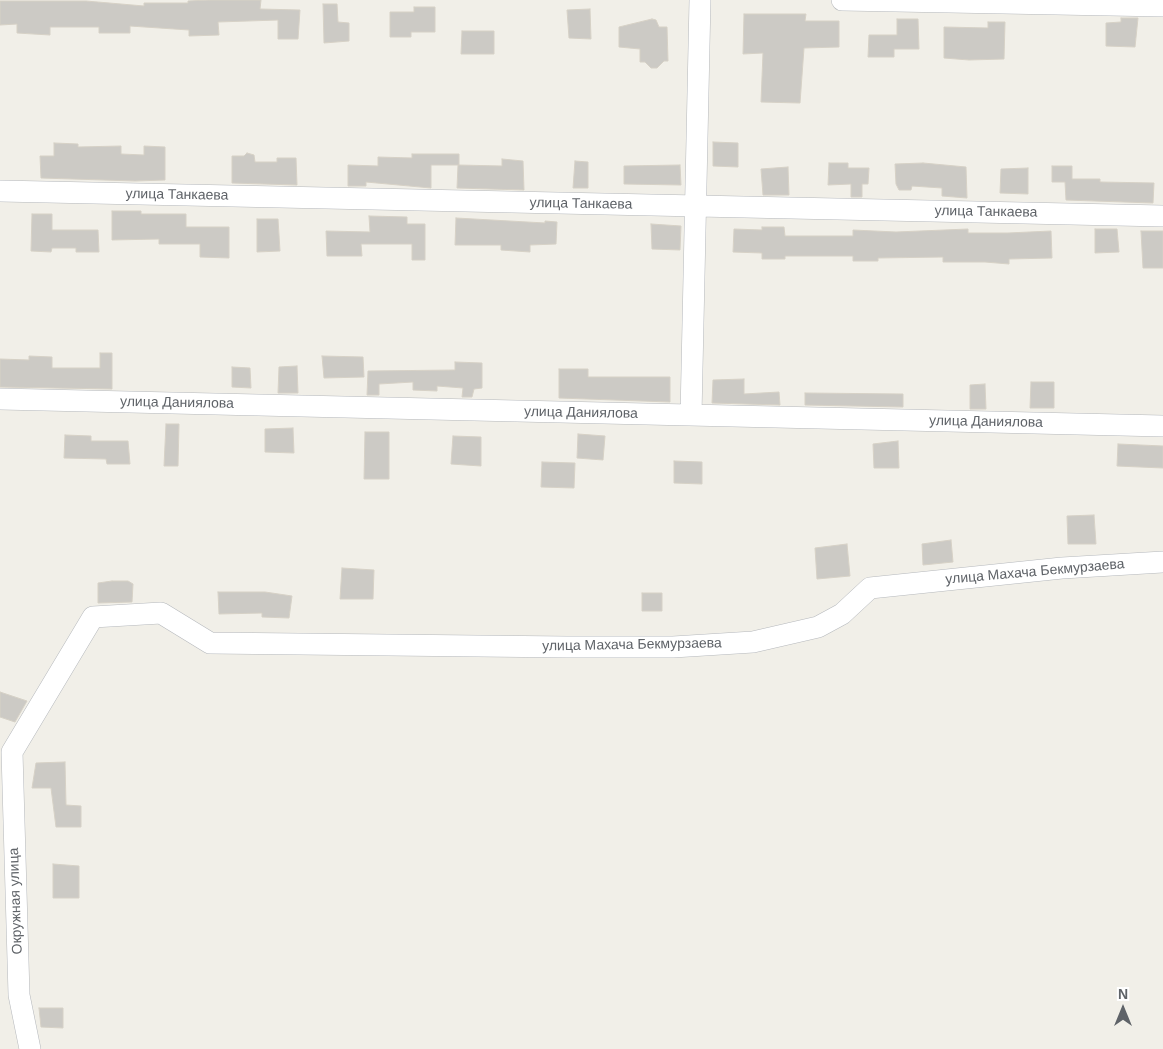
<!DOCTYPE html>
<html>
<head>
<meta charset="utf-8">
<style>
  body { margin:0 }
  #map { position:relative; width:1163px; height:1049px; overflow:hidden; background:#f1efe8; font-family:Arial,sans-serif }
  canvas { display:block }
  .north { position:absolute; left:1098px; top:984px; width:50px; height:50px; -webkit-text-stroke:4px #fff; paint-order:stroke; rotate:0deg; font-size:14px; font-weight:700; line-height:20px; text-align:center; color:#5f6368 }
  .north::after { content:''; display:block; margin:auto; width:18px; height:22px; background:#5f6368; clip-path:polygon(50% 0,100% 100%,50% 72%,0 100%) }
</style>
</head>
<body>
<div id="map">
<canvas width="1163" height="1049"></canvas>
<div class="north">N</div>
</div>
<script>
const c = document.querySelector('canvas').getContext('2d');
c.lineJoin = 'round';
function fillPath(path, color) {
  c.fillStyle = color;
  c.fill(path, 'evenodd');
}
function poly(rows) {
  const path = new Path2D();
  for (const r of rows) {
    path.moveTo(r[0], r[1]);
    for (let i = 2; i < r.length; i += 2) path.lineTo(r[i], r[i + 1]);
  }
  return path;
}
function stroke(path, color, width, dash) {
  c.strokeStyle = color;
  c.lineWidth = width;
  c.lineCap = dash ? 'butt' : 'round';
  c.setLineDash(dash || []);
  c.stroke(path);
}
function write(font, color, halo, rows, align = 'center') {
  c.font = font + ' Arial,sans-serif';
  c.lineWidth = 4;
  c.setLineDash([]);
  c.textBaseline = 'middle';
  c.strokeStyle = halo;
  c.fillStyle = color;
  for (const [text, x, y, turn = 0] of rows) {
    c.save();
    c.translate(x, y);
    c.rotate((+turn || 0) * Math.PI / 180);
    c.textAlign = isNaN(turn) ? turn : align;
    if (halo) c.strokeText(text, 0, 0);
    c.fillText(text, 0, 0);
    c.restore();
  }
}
const building = poly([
  [209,0,261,0,260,9,300,10,298,39,278,39,278,20,218,22,219,35,189,36,189,30,130,26,130,33,99,33,99,27,50,27,50,35,17,33,17,24,0,25,0,1,86,1,144,6,144,3,188,3,188,1,209,0],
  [323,4,337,4,338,22,349,23,349,41,324,43,323,4],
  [414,7,435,7,435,32,411,32,411,37,390,37,390,12,414,12,414,7],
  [590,9,591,39,569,38,567,10,590,9],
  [744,14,806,14,805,21,839,21,839,47,804,48,800,103,761,102,763,53,743,54,744,14],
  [1121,18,1138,18,1135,47,1106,46,1106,23,1121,22,1121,18],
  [652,19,656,20,659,27,667,27,668,61,664,61,657,68,651,68,645,62,640,62,640,49,619,47,619,27,652,19],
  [897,19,918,19,919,49,894,49,894,57,868,57,869,35,897,35,897,19],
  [988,22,1005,22,1004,59,969,60,944,58,944,27,988,28,988,22],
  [462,31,494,31,494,54,461,54,462,31],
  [713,142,738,143,738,167,713,166,713,142],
  [54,143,78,144,78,147,121,146,121,154,144,155,144,146,165,147,165,180,135,181,41,178,40,156,54,156,54,143],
  [247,153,254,155,255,162,277,162,277,158,296,158,297,185,232,183,232,156,244,156,247,153],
  [412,154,459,154,459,165,431,165,431,188,366,182,366,186,348,186,348,165,378,166,378,157,412,158,412,154],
  [502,159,523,161,524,190,457,188,458,165,502,166,502,159],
  [575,161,588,162,588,188,573,188,575,161],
  [829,163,848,163,848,168,869,168,868,184,862,184,862,197,851,197,851,184,828,185,829,163],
  [923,163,966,167,967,198,942,196,942,188,912,186,911,190,899,190,896,184,895,164,923,163],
  [680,165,681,185,624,184,624,166,680,165],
  [1052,166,1072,166,1072,179,1100,179,1100,182,1154,183,1153,203,1066,200,1065,182,1052,182,1052,166],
  [788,167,789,195,763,195,761,169,788,167],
  [1028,168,1028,194,1000,193,1001,169,1028,168],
  [112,211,141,211,141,214,186,214,186,227,229,227,229,258,200,257,200,244,159,244,159,239,112,240,112,211],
  [32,214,52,214,52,230,98,230,99,252,76,252,76,248,52,248,51,252,31,251,32,214],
  [369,216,407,217,407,224,425,224,425,260,412,260,412,244,361,244,362,256,327,256,326,231,370,232,369,216],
  [456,218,545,223,545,221,557,222,556,244,530,245,530,252,501,250,501,245,455,245,456,218],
  [257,219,278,219,280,251,257,252,257,219],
  [651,224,681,226,680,250,652,249,651,224],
  [762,227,784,227,785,236,853,236,853,230,896,232,968,229,968,233,1008,233,1051,231,1052,258,1009,259,1009,264,985,262,943,262,943,257,878,258,878,261,853,261,853,256,785,256,785,259,762,259,762,253,733,252,734,229,762,230,762,227],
  [1095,229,1117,229,1119,252,1095,253,1095,229],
  [1141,231,1163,231,1163,268,1143,268,1141,231],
  [100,353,112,353,112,389,0,387,0,359,29,360,29,356,52,357,52,368,100,368,100,353],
  [322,356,363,357,364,377,324,378,322,356],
  [455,362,482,363,482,388,474,389,472,397,462,397,463,388,437,386,437,391,413,390,413,382,379,384,379,395,367,395,368,371,455,370,455,362],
  [297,366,298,393,278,393,279,367,297,366],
  [232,367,250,368,251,388,232,387,232,367],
  [559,369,588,369,588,377,670,377,670,402,559,398,559,369],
  [744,379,744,394,779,392,780,405,712,403,713,380,744,379],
  [1031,382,1054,382,1054,408,1030,408,1031,382],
  [985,384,986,409,970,409,970,385,985,384],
  [805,393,903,394,903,407,805,405,805,393],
  [166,424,179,424,178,466,164,466,166,424],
  [293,428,294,453,265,452,265,429,293,428],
  [365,432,389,432,389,479,364,479,365,432],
  [578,434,605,436,603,460,577,458,578,434],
  [65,435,91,436,91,441,128,441,130,464,107,464,106,459,64,458,65,435],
  [453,436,481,437,481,466,451,464,453,436],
  [898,441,899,468,874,468,873,444,898,441],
  [1118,444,1163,446,1163,468,1117,466,1118,444],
  [674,461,702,462,702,484,674,483,674,461],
  [542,462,575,463,574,488,541,487,542,462],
  [1094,515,1096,544,1068,544,1067,516,1094,515],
  [951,540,953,562,923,565,922,544,951,540],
  [847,544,850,576,817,579,815,548,847,544],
  [342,568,374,570,373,599,340,599,342,568],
  [112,581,128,581,133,584,132,602,98,603,98,583,112,581],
  [218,592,265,592,292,596,289,618,262,617,262,613,219,614,218,592],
  [642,593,662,593,662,611,642,611,642,593],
  [0,692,27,701,15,722,0,717,0,692],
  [65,762,66,805,81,806,81,827,56,827,51,788,32,788,36,763,65,762],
  [53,864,79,866,79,898,53,898,53,864],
  [39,1008,63,1008,63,1028,41,1027,39,1008]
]);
fillPath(building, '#cccac5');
stroke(building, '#d6d1c6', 1);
const minor = poly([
  [842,0,1163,6],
  [0,191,1163,216],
  [0,399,1163,426],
  [691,415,700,0],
  [12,752,93,617,161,613,210,643,567,647,673,647,753,642,818,627,842,614,870,588,1062,568,1163,562],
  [12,752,19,995,30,1049]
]);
stroke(minor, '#b5b8bc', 22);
stroke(minor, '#fff', 21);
write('14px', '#5f6368', '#fff', [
  ["улица Танкаева",177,195,1],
  ["улица Танкаева",581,204,1],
  ["улица Танкаева",986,212,1],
  ["улица Даниялова",177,403,1],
  ["улица Даниялова",581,413,1],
  ["улица Даниялова",986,422,1],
  ["улица Махача Бекмурзаева",1035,572,-5],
  ["улица Махача Бекмурзаева",632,645,-1],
  ["Окружная улица",16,901,-92]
]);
</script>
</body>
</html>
